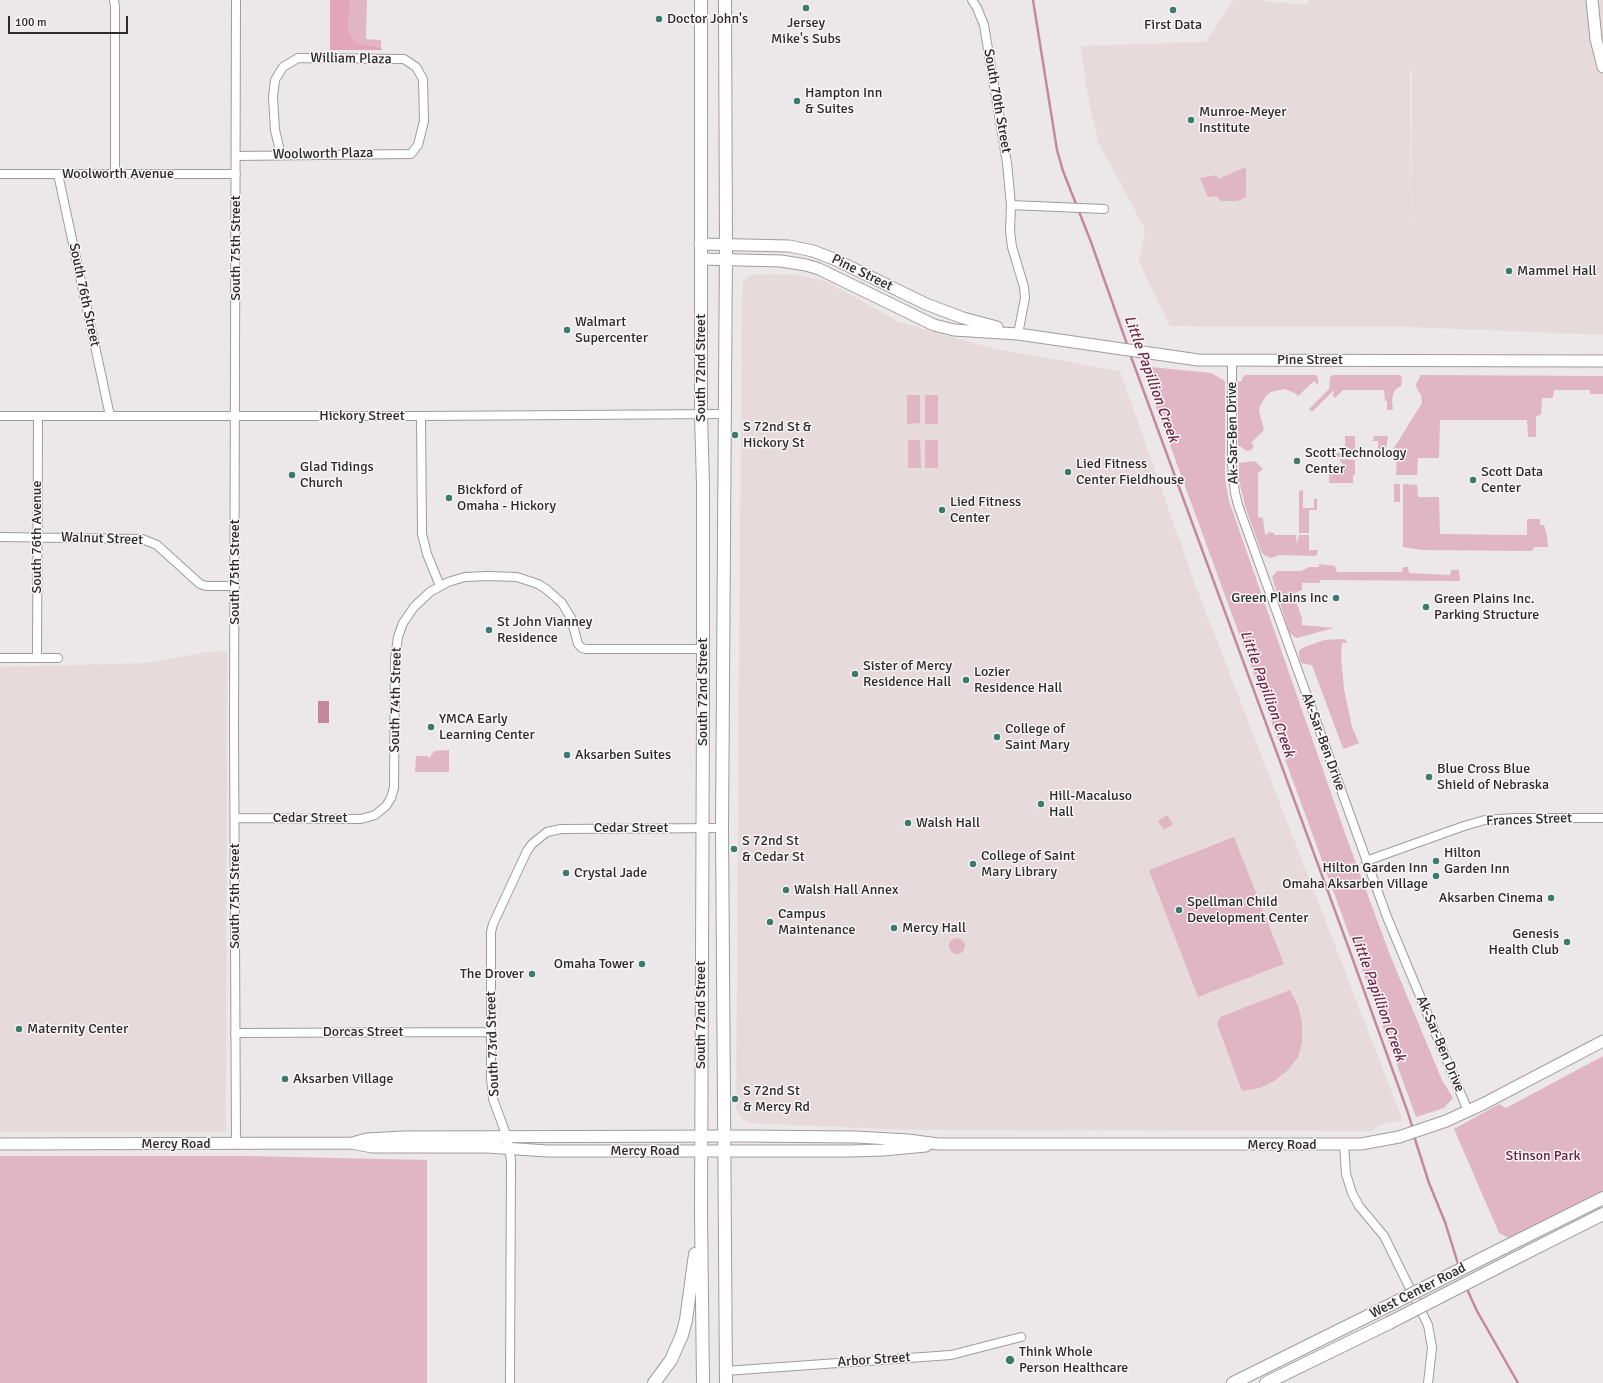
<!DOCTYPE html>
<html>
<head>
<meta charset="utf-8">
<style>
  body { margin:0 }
  #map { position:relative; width:1603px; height:1383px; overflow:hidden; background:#ece8e9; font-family:Signika,sans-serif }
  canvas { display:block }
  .scale { position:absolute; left:8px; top:16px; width:120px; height:18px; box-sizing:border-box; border:2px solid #2c2a2b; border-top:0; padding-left:5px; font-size:12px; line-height:14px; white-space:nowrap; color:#2c2a2b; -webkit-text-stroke:3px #f9f5f6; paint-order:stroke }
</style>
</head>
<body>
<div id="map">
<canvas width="1603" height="1383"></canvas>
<div class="scale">100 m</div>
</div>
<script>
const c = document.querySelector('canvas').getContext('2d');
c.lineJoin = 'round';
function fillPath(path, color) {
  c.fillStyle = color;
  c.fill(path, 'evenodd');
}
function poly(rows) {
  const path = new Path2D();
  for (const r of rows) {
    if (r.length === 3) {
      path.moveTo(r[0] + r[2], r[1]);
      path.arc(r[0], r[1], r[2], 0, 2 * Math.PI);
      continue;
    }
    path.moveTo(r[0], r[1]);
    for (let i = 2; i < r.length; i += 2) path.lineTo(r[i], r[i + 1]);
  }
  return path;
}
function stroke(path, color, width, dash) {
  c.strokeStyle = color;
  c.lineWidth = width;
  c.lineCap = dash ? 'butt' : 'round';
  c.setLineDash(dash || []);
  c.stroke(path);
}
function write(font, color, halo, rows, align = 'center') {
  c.font = font + ' Signika,sans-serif';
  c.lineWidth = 3;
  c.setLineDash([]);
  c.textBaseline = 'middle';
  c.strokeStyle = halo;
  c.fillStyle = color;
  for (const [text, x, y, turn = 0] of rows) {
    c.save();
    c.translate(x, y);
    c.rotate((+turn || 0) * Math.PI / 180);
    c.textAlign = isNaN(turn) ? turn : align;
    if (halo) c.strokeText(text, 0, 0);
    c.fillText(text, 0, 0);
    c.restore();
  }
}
fillPath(poly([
  [1233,0,1255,0,1308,5,1308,0,1603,0,1603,335,1411,327,1170,326,1139,262,1145,229,1098,142,1086,86,1081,46,1206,42],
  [1410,71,1412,72,1411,231],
  [790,274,826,281,899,322,995,349,1120,371,1195,584,1403,1121,1382,1124,1371,1131,908,1130,748,1123,740,1116,736,1109,742,294,743,281,751,275],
  [227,651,226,1132,0,1132,0,667,145,663,207,652]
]), '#e6dadd');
fillPath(poly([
  [350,0,367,0,366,39,381,40,381,47,356,43,348,30],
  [1246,167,1246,197,1237,201,1221,201,1216,196,1208,197,1200,178,1217,175,1218,179],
  [1141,366,1211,373,1225,381,1225,479,1229,501,1345,833,1390,955,1442,1080,1453,1098,1444,1108,1416,1117],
  [1246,375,1317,375,1318,379,1318,385,1314,381,1298,396,1295,393,1284,389,1271,392,1266,396,1260,406,1259,411,1264,430,1251,443,1254,446,1251,450,1247,451,1238,445,1238,382,1242,381,1242,378],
  [1333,375,1400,375,1402,377,1401,386,1396,389,1393,394,1392,401,1393,410,1387,410,1387,401,1385,401,1384,390,1343,390,1335,398,1332,395,1334,393,1333,391,1312,412,1309,409,1329,389,1330,377],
  [1421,375,1603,376,1603,394,1590,394,1590,390,1554,390,1553,398,1542,398,1541,415,1536,416,1536,437,1528,437,1527,420,1440,420,1439,458,1418,458,1417,475,1396,475,1397,453,1394,453,1394,448,1422,403,1421,395,1417,389,1416,384],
  [907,395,920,395,920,423,907,424],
  [925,395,938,395,938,424,925,424],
  [1345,436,1355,436,1355,457,1332,457,1332,453,1345,453],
  [1374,436,1387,436,1388,437,1384,458,1378,457,1378,441,1373,441],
  [908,440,920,440,921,468,908,468],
  [925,440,938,440,938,468,925,468],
  [1340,459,1355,460,1355,474,1353,476,1353,483,1329,483,1329,470,1332,470,1332,474,1342,474,1342,462,1340,462],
  [1255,461,1263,469,1258,473,1258,517,1263,518,1265,535,1267,534,1269,532,1274,533,1274,535,1296,535,1297,544,1299,535,1309,535,1309,550,1318,550,1317,554,1315,556,1280,555,1271,558,1264,555,1261,551,1245,506,1239,480,1239,463],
  [1394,484,1400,484,1400,502,1394,502],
  [1403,484,1417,485,1418,497,1439,497,1440,534,1527,535,1527,519,1540,519,1540,525,1544,525,1547,536,1548,547,1534,547,1532,551,1423,550,1403,547],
  [1303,490,1303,508,1314,508,1314,499,1317,499,1317,510,1309,510,1309,533,1299,533,1299,491],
  [1319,564,1335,566,1337,572,1402,572,1403,567,1408,567,1409,573,1450,575,1451,570,1458,570,1459,571,1460,581,1320,580,1320,583,1302,583,1302,590,1293,594,1302,618,1302,625,1334,628,1297,638,1293,636,1289,632,1272,577,1277,571,1301,571,1309,567,1319,567],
  [1345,639,1347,643,1342,643,1341,657,1344,689,1352,727,1359,743,1344,749,1342,746,1312,665,1301,663,1299,656,1299,651,1302,648,1324,640],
  [449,750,449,772,415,772,416,756,428,756,429,759,434,751],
  [1167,815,1173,824,1164,830,1158,821],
  [1234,837,1284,964,1198,997,1149,870],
  [957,946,8],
  [1290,990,1298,1006,1302,1023,1302,1042,1298,1057,1287,1071,1274,1081,1260,1088,1242,1091,1217,1024,1220,1017],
  [1603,1056,1603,1192,1509,1238,1499,1233,1454,1129,1499,1104,1506,1108],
  [0,1156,246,1156,427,1160,427,1383,0,1383]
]), '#e0b6c4');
fillPath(poly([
  [330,0,350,0,348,30,356,43,381,47,382,50,330,50]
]), '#e3a5ba');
fillPath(poly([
  [318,701,329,701,329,723,318,723]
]), '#c5899e');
stroke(poly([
  [1033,0,1057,150,1063,171,1091,242,1128,347],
  [1130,354,1348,946,1408,1113,1413,1129],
  [1414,1136,1429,1183,1445,1222,1459,1267],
  [1466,1287,1477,1311,1518,1383]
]), '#c5899e', 2.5);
const street = poly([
  [114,0,115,7,115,174],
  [972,0,977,8,984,25,1007,163,1011,205],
  [236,156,411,154,418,145,424,121,423,79,416,67,404,59,298,58,283,67,275,80,273,97,275,130,281,155],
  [0,174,236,174],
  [58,174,110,416],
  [1018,334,1025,298,1024,287,1012,247,1010,231,1011,205,1104,209],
  [1232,360,1232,465,1235,493,1238,505,1387,917,1468,1111],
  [0,416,421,416,724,414],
  [421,416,422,534,427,554,440,586],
  [0,537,142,539,157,545,200,584,206,586,235,586],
  [0,658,58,658],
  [37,658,38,416],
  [235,818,361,819,375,815,386,806,391,798,394,788,395,659,398,637,403,623,414,607,430,592,448,582,465,577,487,576,517,577,538,584,546,589,562,603,571,618,578,644,582,648,586,649,703,649],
  [1366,861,1464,826,1485,820,1514,818,1603,818],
  [235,1033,491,1032],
  [236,1144,234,728,236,0],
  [1344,1144,1346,1174,1352,1193,1359,1206,1384,1236,1428,1325,1432,1348,1428,1383],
  [725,1371,951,1355,1021,1337],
  [510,1383,511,1160,507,1137,493,1099,491,1078,491,932,493,924,527,851,532,844,547,832,561,829,722,828]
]);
const secondary = poly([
  [1592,0,1596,39,1603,67],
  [700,244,789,246,813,251,834,259,926,304,963,318,997,327],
  [701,259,781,261,806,265,819,269,934,325,954,330,1018,334,1198,360,1603,361],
  [352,1143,372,1147,488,1147,547,1151,850,1151,883,1150,926,1146],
  [0,1144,352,1143,367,1139,403,1137,743,1136,856,1137,908,1140,938,1144,1361,1144,1399,1137,1446,1121,1483,1104,1603,1041]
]);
const primary = poly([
  [701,0,701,414,703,485,703,703,701,1213,703,1383],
  [725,0,726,246,722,828,726,1383],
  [1503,1248,1603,1198],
  [1510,1261,1603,1214],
  [654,1383,671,1360,682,1335,686,1320,695,1254],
  [1233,1383,1382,1309],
  [1266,1383,1389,1323]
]);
stroke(street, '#a09c9d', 10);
stroke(secondary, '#a09c9d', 13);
stroke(primary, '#a09c9d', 14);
stroke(street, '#fff', 8);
stroke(secondary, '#fff', 11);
stroke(primary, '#fff', 12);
const primaryBridge = poly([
  [1382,1309,1503,1248],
  [1389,1323,1510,1261]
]);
stroke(primaryBridge, '#a09c9d', 14, []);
stroke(primaryBridge, '#fff', 12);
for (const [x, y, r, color] of [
  [806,8,4,"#3b7b6b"],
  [1173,10,4,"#3b7b6b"],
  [659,19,4,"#3b7b6b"],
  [797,101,4,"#3b7b6b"],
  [1191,120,4,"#3b7b6b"],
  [1509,271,4,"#3b7b6b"],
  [567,330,4,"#3b7b6b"],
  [735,435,4,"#3b7b6b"],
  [1297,461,4,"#3b7b6b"],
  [1068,472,4,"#3b7b6b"],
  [292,475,4,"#3b7b6b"],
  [1473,480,4,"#3b7b6b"],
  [449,498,4,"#3b7b6b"],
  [942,510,4,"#3b7b6b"],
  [1336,598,4,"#3b7b6b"],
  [1426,607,4,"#3b7b6b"],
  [489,630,4,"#3b7b6b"],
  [855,674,4,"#3b7b6b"],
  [966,680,4,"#3b7b6b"],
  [431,727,4,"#3b7b6b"],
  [997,737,4,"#3b7b6b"],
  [567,755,4,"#3b7b6b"],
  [1429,777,4,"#3b7b6b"],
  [1041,804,4,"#3b7b6b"],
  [908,823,4,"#3b7b6b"],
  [734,849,4,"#3b7b6b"],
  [1436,861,4,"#3b7b6b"],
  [973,864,4,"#3b7b6b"],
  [566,873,4,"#3b7b6b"],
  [1436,876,4,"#3b7b6b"],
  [786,890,4,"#3b7b6b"],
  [1551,898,4,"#3b7b6b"],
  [1179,910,4,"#3b7b6b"],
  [770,922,4,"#3b7b6b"],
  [894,928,4,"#3b7b6b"],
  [1567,942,4,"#3b7b6b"],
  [642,964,4,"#3b7b6b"],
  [532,974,4,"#3b7b6b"],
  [19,1029,4,"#3b7b6b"],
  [285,1079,4,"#3b7b6b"],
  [735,1099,4,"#3b7b6b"],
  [1010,1360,5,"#3b7b6b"]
]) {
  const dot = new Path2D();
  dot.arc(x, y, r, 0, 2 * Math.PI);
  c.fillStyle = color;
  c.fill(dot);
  stroke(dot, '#f9f5f6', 1.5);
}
write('14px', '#2c2a2b', '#f9f5f6', [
  ["Doctor John's",667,19],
  ["Jersey",806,23,"center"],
  ["Mike's Subs",806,39,"center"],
  ["First Data",1173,25,"center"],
  ["Hampton Inn",805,93],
  ["& Suites",805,109],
  ["Munroe-Meyer",1199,112],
  ["Institute",1199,128],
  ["Mammel Hall",1517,271],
  ["Walmart",575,322],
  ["Supercenter",575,338],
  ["S 72nd St &",743,427],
  ["Hickory St",743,443],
  ["Scott Technology",1305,453],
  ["Center",1305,469],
  ["Lied Fitness",1076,464],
  ["Center Fieldhouse",1076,480],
  ["Glad Tidings",300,467],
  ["Church",300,483],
  ["Scott Data",1481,472],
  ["Center",1481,488],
  ["Bickford of",457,490],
  ["Omaha - Hickory",457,506],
  ["Lied Fitness",950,502],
  ["Center",950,518],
  ["Green Plains Inc",1328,598,"right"],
  ["Green Plains Inc.",1434,599],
  ["Parking Structure",1434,615],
  ["St John Vianney",497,622],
  ["Residence",497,638],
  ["Sister of Mercy",863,666],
  ["Residence Hall",863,682],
  ["Lozier",974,672],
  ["Residence Hall",974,688],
  ["YMCA Early",439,719],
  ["Learning Center",439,735],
  ["College of",1005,729],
  ["Saint Mary",1005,745],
  ["Aksarben Suites",575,755],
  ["Blue Cross Blue",1437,769],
  ["Shield of Nebraska",1437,785],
  ["Hill-Macaluso",1049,796],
  ["Hall",1049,812],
  ["Walsh Hall",916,823],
  ["S 72nd St",742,841],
  ["& Cedar St",742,857],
  ["Hilton",1444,853],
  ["Garden Inn",1444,869],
  ["College of Saint",981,856],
  ["Mary Library",981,872],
  ["Hilton Garden Inn",1428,868,"right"],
  ["Omaha Aksarben Village",1428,884,"right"],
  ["Crystal Jade",574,873],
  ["Walsh Hall Annex",794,890],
  ["Aksarben Cinema",1543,898,"right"],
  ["Spellman Child",1187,902],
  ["Development Center",1187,918],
  ["Campus",778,914],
  ["Maintenance",778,930],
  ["Mercy Hall",902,928],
  ["Genesis",1559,934,"right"],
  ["Health Club",1559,950,"right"],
  ["Omaha Tower",634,964,"right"],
  ["The Drover",524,974,"right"],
  ["Maternity Center",27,1029],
  ["Aksarben Village",293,1079],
  ["S 72nd St",743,1091],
  ["& Mercy Rd",743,1107],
  ["Think Whole",1019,1352],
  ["Person Healthcare",1019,1368]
], 'left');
write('14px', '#2c2a2b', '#f9f5f6', [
  ["William Plaza",351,59,1],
  ["South 70th Street",997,101,80],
  ["Woolworth Plaza",323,154,-1],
  ["Woolworth Avenue",118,174],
  ["South 75th Street",236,248,-90],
  ["Pine Street",862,273,26],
  ["South 76th Street",84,295,78],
  ["Pine Street",1310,360],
  ["South 72nd Street",701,368,-90],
  ["Hickory Street",362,416],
  ["Ak-Sar-Ben Drive",1233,433,-91],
  ["South 76th Avenue",37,537,-90],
  ["Walnut Street",102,539,2],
  ["South 75th Street",235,572,-90],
  ["South 72nd Street",703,692,-90],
  ["South 74th Street",396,700,-89],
  ["Ak-Sar-Ben Drive",1323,742,70],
  ["Cedar Street",310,818],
  ["Frances Street",1529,820,-2],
  ["Cedar Street",631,828],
  ["South 75th Street",235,896,-90],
  ["South 72nd Street",701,1015,-90],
  ["Dorcas Street",363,1032],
  ["South 73rd Street",493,1044,-92],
  ["Ak-Sar-Ben Drive",1440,1044,67],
  ["Mercy Road",176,1144],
  ["Mercy Road",1282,1145],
  ["Mercy Road",645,1151],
  ["West Center Road",1418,1291,-27],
  ["Arbor Street",874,1360,-4]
]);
write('14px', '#692141', '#f9f5f6', [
  ["Stinson Park",1543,1156]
]);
write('italic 15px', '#702847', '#f9f5f6', [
  ["Little Papillion Creek",1151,379,70],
  ["Little Papillion Creek",1267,694,70],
  ["Little Papillion Creek",1378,998,70]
]);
</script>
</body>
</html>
